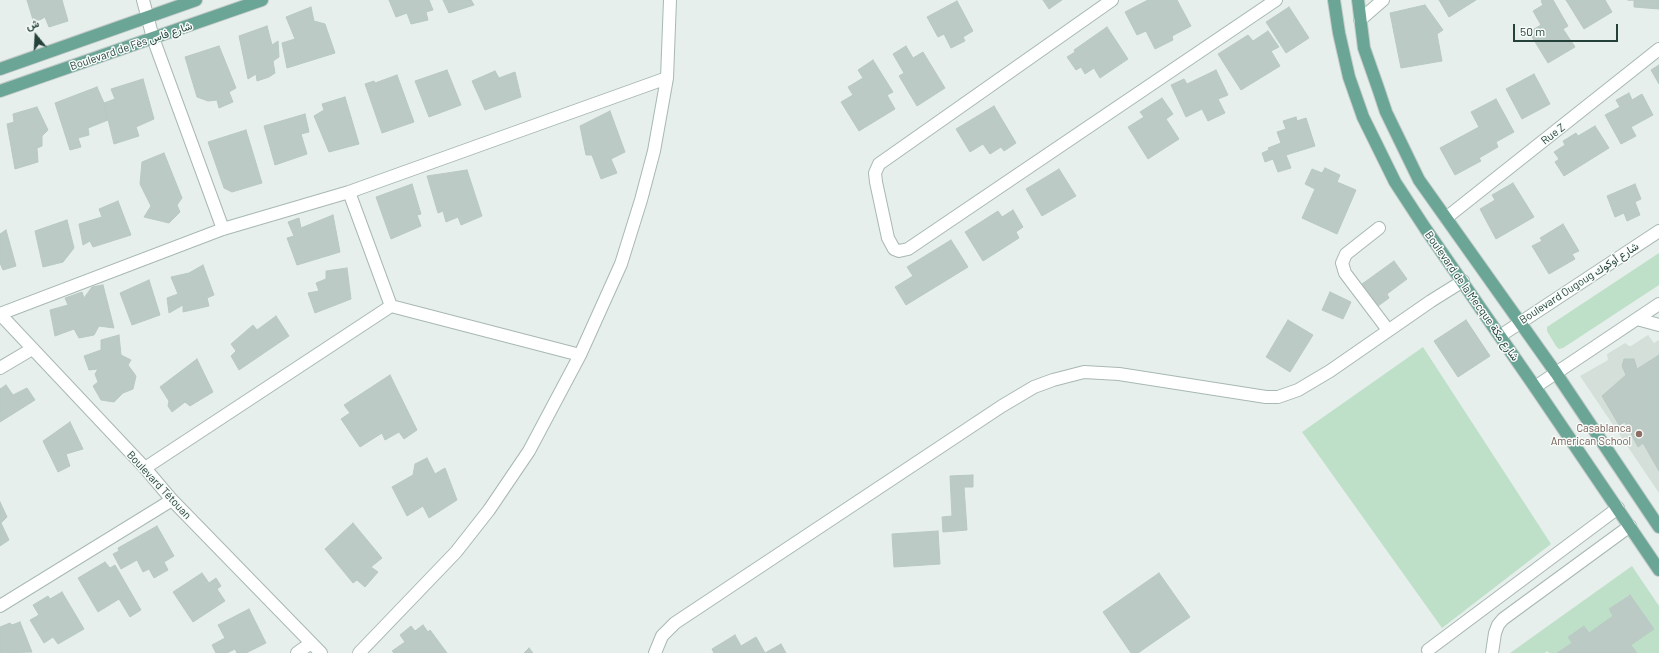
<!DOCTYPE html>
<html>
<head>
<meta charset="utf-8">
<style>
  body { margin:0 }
  #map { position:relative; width:1659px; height:653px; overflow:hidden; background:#e6efeb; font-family:Barlow,Vazirmatn,sans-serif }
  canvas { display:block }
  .north { position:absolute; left:16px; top:16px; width:40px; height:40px; -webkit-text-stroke:3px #f7fbf9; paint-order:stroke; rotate:342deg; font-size:11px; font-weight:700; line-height:16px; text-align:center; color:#24423a }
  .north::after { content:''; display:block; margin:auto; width:14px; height:18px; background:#24423a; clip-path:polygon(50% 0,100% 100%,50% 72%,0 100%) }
  .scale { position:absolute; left:1513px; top:24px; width:105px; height:18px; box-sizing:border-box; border:2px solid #24423a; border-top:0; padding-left:5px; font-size:12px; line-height:14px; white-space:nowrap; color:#24423a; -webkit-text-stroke:3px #f7fbf9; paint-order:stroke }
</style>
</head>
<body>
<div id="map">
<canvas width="1659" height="653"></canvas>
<div class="north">ش</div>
<div class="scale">50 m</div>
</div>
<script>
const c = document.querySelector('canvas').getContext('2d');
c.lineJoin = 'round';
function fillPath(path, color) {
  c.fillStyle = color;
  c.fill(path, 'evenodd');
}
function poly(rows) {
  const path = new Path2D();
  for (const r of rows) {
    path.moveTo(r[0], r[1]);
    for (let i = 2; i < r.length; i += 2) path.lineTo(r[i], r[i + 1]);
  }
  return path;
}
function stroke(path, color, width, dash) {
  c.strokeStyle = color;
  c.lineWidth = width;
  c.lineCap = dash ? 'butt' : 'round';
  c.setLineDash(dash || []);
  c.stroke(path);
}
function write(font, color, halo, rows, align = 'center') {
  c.font = font + ' Barlow,Vazirmatn,sans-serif';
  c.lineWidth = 3;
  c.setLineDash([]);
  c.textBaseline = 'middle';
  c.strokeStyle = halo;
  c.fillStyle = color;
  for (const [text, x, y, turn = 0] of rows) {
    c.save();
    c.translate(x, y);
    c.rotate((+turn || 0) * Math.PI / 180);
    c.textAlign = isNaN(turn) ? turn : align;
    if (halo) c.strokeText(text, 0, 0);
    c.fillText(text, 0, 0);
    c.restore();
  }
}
fillPath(poly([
  [1648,335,1654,343,1659,340,1659,493,1580,376,1608,360,1607,354,1625,343,1629,346,1631,346]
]), '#d4dfda');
fillPath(poly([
  [1659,253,1659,285,1563,348,1559,349,1556,346,1547,331,1547,327],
  [1423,347,1551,544,1442,628,1302,432],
  [1632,566,1659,606,1659,653,1637,653,1631,645,1654,629,1629,595,1609,609,1613,616,1589,633,1584,626,1568,637,1572,643,1557,653,1549,653,1547,651,1545,653,1510,653]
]), '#bfe0c8');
const building = poly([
  [27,0,62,0,68,21,49,27,45,17,34,23,27,0],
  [389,0,429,0,433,10,426,12,428,20,411,24,407,13,396,17,389,0],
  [443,0,471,0,474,5,449,13,443,0],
  [1043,0,1062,0,1049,9,1043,0],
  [1148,0,1177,0,1191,26,1172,36,1173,40,1155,49,1146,31,1137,35,1125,12,1148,0],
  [1439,0,1476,0,1449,17,1439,0],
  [1543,0,1553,0,1568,26,1563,29,1575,47,1548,63,1529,32,1541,25,1533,11,1543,5,1541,1,1543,0],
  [1566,0,1605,0,1612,12,1584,29,1566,0],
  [1628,0,1659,0,1659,9,1634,7,1634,0,1628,0],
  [957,1,973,31,963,37,965,41,951,48,944,34,938,37,927,17,957,1],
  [1425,5,1443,30,1437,34,1442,61,1401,68,1390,13,1425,5],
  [311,7,314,21,325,24,335,53,287,68,282,43,295,39,286,17,311,7],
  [1289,7,1309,38,1286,53,1266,22,1289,7],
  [267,26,272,45,278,41,279,57,273,61,275,73,269,77,257,81,256,74,248,79,239,36,267,26],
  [1107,27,1128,59,1100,78,1094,68,1085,74,1081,67,1076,70,1067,57,1075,52,1074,50,1107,27],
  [1268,31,1279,47,1271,51,1280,66,1241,90,1218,54,1248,35,1253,41,1268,31],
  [219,46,236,88,229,92,233,102,219,108,217,100,208,101,197,97,185,57,219,46],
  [906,46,913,58,923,52,945,88,917,106,899,76,904,73,893,54,906,46],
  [873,60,893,92,887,95,895,109,859,131,841,102,853,95,848,87,863,78,858,70,873,60],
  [1659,65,1659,84,1651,70,1659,65],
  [447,70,461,105,429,117,415,81,447,70],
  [1216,70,1228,95,1218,99,1225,113,1208,121,1202,109,1186,117,1171,85,1184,79,1187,84,1216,70],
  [495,71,499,78,515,72,521,97,485,110,472,81,495,71],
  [1534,74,1550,104,1522,119,1506,89,1534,74],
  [397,75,414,122,382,133,365,84,374,81,375,83,397,75],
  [143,79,154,119,136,127,139,136,114,144,104,103,115,99,111,89,143,79],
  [97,87,104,103,108,120,88,128,89,135,78,138,81,147,70,150,55,103,97,87],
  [1629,93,1632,100,1642,94,1653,115,1631,127,1636,136,1621,144,1605,115,1620,107,1616,100,1629,93],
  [345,97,359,144,329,152,314,116,324,110,322,104,345,97],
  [1162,98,1173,114,1166,119,1179,139,1148,159,1128,127,1144,117,1140,112,1162,98],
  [1496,99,1514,132,1496,142,1498,147,1479,158,1481,161,1455,175,1440,148,1479,127,1471,112,1496,99],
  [994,106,1016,143,1004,151,1001,147,990,154,983,144,970,152,956,129,994,106],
  [37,107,48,130,42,136,42,146,37,148,38,162,15,169,7,124,14,122,13,114,37,107],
  [610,111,625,152,611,159,617,173,601,179,592,155,586,155,580,126,610,111],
  [305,114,309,132,301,134,307,154,275,165,264,126,305,114],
  [1296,117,1297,121,1306,118,1315,146,1286,155,1291,168,1278,172,1273,159,1265,162,1262,153,1269,150,1268,148,1281,143,1277,132,1286,129,1283,121,1296,117],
  [1595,126,1609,148,1564,176,1555,162,1559,159,1554,152,1565,145,1563,141,1576,133,1578,136,1595,126],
  [246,130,262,183,232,192,224,188,208,142,246,130],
  [164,153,182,198,177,205,180,212,169,223,144,217,151,206,140,184,142,162,164,153],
  [1325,168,1340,175,1337,182,1356,190,1337,234,1302,218,1315,189,1305,184,1312,169,1322,173,1325,168],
  [1059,169,1076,196,1042,216,1026,189,1059,169],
  [467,170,482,216,461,225,458,217,446,222,443,211,438,213,427,176,467,170],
  [1513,183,1534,217,1496,239,1480,209,1495,200,1492,195,1513,183],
  [412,184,421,214,417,215,421,226,391,239,376,197,412,184],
  [1635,184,1641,199,1635,202,1640,215,1627,221,1624,213,1615,217,1607,196,1635,184],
  [118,201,131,235,93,247,90,241,83,245,79,224,102,217,99,209,118,201],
  [1013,210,1023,227,1016,232,1019,238,983,261,965,232,998,211,1002,217,1013,210],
  [333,215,340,252,297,265,287,238,294,236,288,222,299,218,301,228,333,215],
  [67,220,74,248,63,262,43,267,35,231,67,220],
  [1563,224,1579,251,1572,254,1575,259,1549,274,1532,246,1542,241,1540,238,1563,224],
  [6,230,16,266,3,270,0,263,0,234,6,230],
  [951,240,968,267,906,305,895,287,913,276,907,267,951,240],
  [1394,261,1407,279,1387,294,1389,298,1378,306,1362,284,1394,261],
  [203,265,214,295,207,298,209,306,183,312,183,305,169,313,167,298,178,294,171,277,189,273,203,265],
  [347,268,351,299,315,313,308,293,319,291,316,283,326,279,326,271,347,268],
  [149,280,160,315,132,325,120,293,149,280],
  [103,285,114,328,99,326,94,335,79,338,74,329,55,336,50,310,68,305,65,298,82,292,84,298,92,287,103,285],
  [1330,292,1351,302,1343,319,1322,310,1330,292],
  [276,316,289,336,239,370,231,356,236,351,231,344,253,325,257,330,276,316],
  [1288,320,1313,335,1290,372,1266,357,1288,320],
  [1466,320,1490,356,1458,377,1434,341,1466,320],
  [119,335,121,355,131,360,128,365,136,376,133,389,123,393,114,402,101,400,93,386,98,382,95,374,98,369,89,370,84,356,101,350,101,340,119,335],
  [1659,355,1659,471,1643,443,1638,447,1625,422,1619,425,1602,396,1626,375,1622,366,1624,359,1634,359,1637,369,1659,355],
  [197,359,213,392,190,406,185,402,172,412,168,406,169,401,160,387,197,359],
  [390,375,417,430,404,439,399,432,385,440,382,433,360,447,341,419,350,413,344,405,390,375],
  [6,385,13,395,27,388,35,400,0,422,0,389,6,385],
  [70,422,83,449,66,454,70,466,58,472,43,441,70,422],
  [427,458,435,474,445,468,457,500,429,518,423,506,407,516,392,487,413,475,415,464,427,458],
  [973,475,973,487,964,487,967,530,943,532,942,517,952,516,950,476,973,475],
  [0,502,7,517,1,523,9,540,0,546,0,502],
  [353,523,382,558,371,567,378,572,365,587,357,580,353,583,325,549,353,523],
  [157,526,174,556,164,562,168,570,154,578,149,569,143,572,137,560,121,569,113,554,119,551,118,548,157,526],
  [938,531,940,564,894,567,892,534,938,531],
  [105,562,110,568,115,565,141,610,130,617,119,599,98,612,78,578,105,562],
  [202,573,209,583,216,578,221,586,217,589,225,601,193,622,173,592,202,573],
  [1159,573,1190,617,1138,653,1131,653,1103,612,1159,573],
  [62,592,84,629,58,644,53,637,44,643,30,620,39,615,33,605,48,596,50,599,62,592],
  [1630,595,1654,629,1631,645,1637,653,1557,653,1572,643,1568,637,1584,626,1589,633,1613,616,1609,609,1630,595],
  [249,609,266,643,246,653,237,653,235,649,227,653,216,653,212,645,225,638,218,625,249,609],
  [20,622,32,652,0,653,0,627,10,623,12,625,20,622],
  [423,625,428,632,430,630,447,653,394,653,392,651,405,642,400,635,411,626,415,631,423,625],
  [735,635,741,646,756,637,765,653,714,653,712,649,735,635],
  [781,644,786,653,765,653,781,644],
  [529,648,533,653,524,653,529,648]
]);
fillPath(building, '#bbcac4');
stroke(building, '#b8c9c2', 1);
const minor = poly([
  [143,0,153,38,223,229],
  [1112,0,879,164,875,173,876,182,888,238,894,249,899,251,908,249,1276,0],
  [1360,20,1383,0],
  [349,192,391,306],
  [1446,218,1659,49],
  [1379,228,1346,254,1342,263,1345,273,1388,330],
  [0,314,223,229,349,192,667,78],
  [0,314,145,468,172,500,321,653],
  [1637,319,1659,325],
  [1500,336,1659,231],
  [0,368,32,349],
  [1535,387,1659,304],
  [145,468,391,306,580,355],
  [0,606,172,500],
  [1428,650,1618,508],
  [297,653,311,643],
  [359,653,456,552,489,510,529,451,580,355,621,264,641,200,654,151,667,78,670,0],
  [655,653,662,636,675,623,1002,406,1034,387,1053,380,1084,372,1119,374,1266,397,1278,397,1298,390,1330,371,1431,301,1463,281],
  [1492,653,1495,633,1498,625,1503,619,1630,526]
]);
const major = poly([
  [1334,0,1339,33,1349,77,1363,117,1395,182,1425,228,1535,387,1659,570],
  [1358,0,1364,48,1378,88,1386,112,1419,180,1556,373,1659,527],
  [0,69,196,0],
  [0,91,262,0]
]);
stroke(minor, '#a8b8b2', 14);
stroke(major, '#c2cac8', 14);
stroke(minor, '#fff', 12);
stroke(major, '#6aa596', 12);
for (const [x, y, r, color] of [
  [1639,434,4,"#8d6e63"]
]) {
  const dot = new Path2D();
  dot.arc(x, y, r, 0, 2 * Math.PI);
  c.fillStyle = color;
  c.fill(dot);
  stroke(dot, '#f7fbf9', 1.5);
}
write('11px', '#24423a', '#f7fbf9', [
  ["Boulevard de Fès شارع فاس",131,46,-19],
  ["Rue Z",1553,134,-38],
  ["Boulevard Ougoug شارع أوكوك",1579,283,-33],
  ["Boulevard de la Mecque شارع مكة",1472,296,55],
  ["Boulevard Tétouan",159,485,47]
]);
write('11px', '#785e54', '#f7fbf9', [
  ["Casablanca",1631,428],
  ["American School",1631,441]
], 'right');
</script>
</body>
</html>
